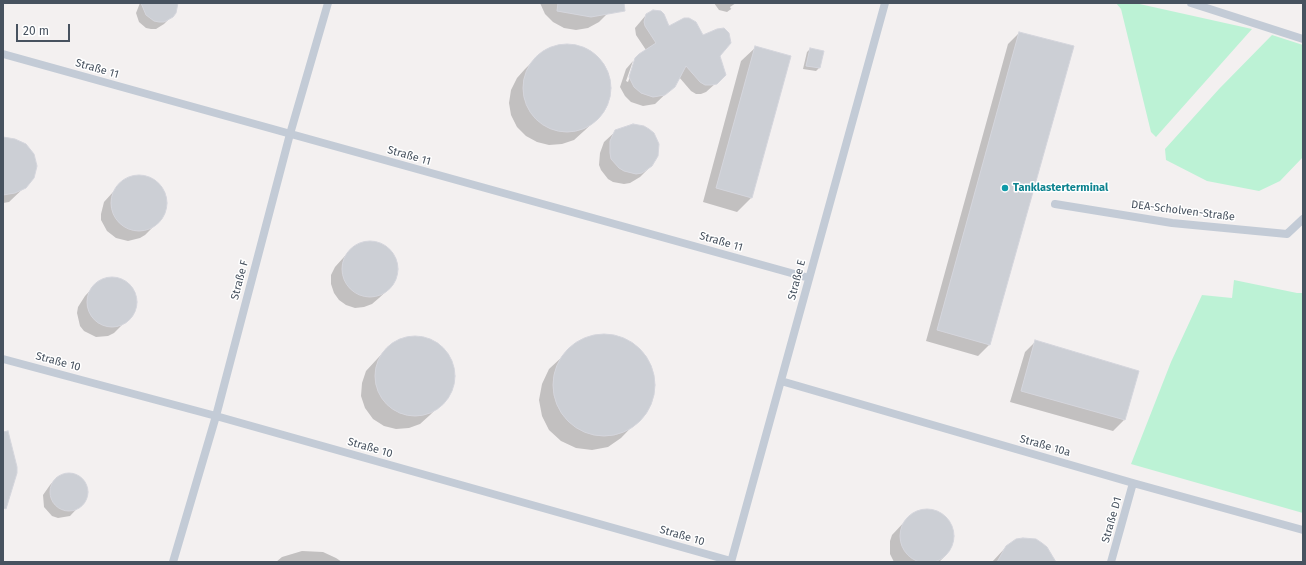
<!DOCTYPE html>
<html>
<head>
<meta charset="utf-8">
<style>
  body { margin:0 }
  #map { position:relative; width:1306px; height:565px; overflow:hidden; background:#f3f0f0; font-family:"Fira Sans",sans-serif }
  canvas { display:block }
  .frame { position:absolute; inset:0; border:4px solid #47525f; pointer-events:none }
  .scale { position:absolute; left:16px; top:24px; width:54px; height:18px; box-sizing:border-box; border:2px solid #47525f; border-top:0; padding-left:5px; font-size:12px; line-height:14px; white-space:nowrap; color:#47525f; -webkit-text-stroke:3px #fff; paint-order:stroke }
</style>
</head>
<body>
<div id="map">
<canvas width="1306" height="565"></canvas>
<div class="frame"></div>
<div class="scale">20 m</div>
</div>
<script>
const c = document.querySelector('canvas').getContext('2d');
c.lineJoin = 'round';
function fillPath(path, color) {
  c.fillStyle = color;
  c.fill(path, 'evenodd');
}
function poly(rows) {
  const path = new Path2D();
  for (const r of rows) {
    if (r.length === 3) {
      path.moveTo(r[0] + r[2], r[1]);
      path.arc(r[0], r[1], r[2], 0, 2 * Math.PI);
      continue;
    }
    path.moveTo(r[0], r[1]);
    for (let i = 2; i < r.length; i += 2) path.lineTo(r[i], r[i + 1]);
  }
  return path;
}
function stroke(path, color, width, dash) {
  c.strokeStyle = color;
  c.lineWidth = width;
  c.lineCap = dash ? 'butt' : 'round';
  c.setLineDash(dash || []);
  c.stroke(path);
}
function write(font, color, halo, rows, align = 'center') {
  c.font = font + ' "Fira Sans",sans-serif';
  c.lineWidth = 3;
  c.setLineDash([]);
  c.textBaseline = 'middle';
  c.strokeStyle = halo;
  c.fillStyle = color;
  for (const [text, x, y, turn = 0] of rows) {
    c.save();
    c.translate(x, y);
    c.rotate((+turn || 0) * Math.PI / 180);
    c.textAlign = isNaN(turn) ? turn : align;
    if (halo) c.strokeText(text, 0, 0);
    c.fillText(text, 0, 0);
    c.restore();
  }
}
fillPath(poly([
  [1116,3,1135,3,1252,29,1156,137,1151,132,1121,9],
  [1272,35,1303,45,1303,157,1280,181,1259,191,1207,181,1166,160,1165,149,1219,89],
  [1234,280,1297,293,1303,293,1303,513,1131,464,1171,362,1202,295,1232,298]
]), '#bcf2d5');
fillPath(poly([
  [140,3,176,3,172,16,164,24,156,29,151,29,146,28,139,22,136,13],
  [540,3,618,3,599,22,588,28,576,30,564,28,553,22,545,14],
  [687,3,699,3,695,4,688,4],
  [714,3,736,3,730,7,731,9,734,7,727,12,719,10],
  [646,15,669,27,703,36,719,56,725,75,706,92,701,94,696,94,691,91,679,77,674,86,655,104,643,106,631,102,625,96,620,87,626,69,633,61,626,81,628,82,636,59,646,50,636,35,635,28],
  [1019,33,1072,46,989,345,978,356,926,341,1008,44],
  [564,45,576,46,588,50,598,58,609,74,610,94,606,106,599,117,584,131,574,140,562,144,549,145,537,142,526,136,517,127,511,115,509,103,511,90,517,78,525,69,540,54,551,48],
  [756,47,751,198,737,212,703,202,741,61],
  [810,49,822,51,819,68,816,71,803,69,807,52],
  [616,131,651,166,640,177,630,183,624,184,613,182,608,179,601,170,599,165,600,153,604,142],
  [3,140,29,183,9,202,3,203],
  [139,176,151,178,156,181,164,191,166,202,164,214,156,224,145,235,140,238,128,241,116,238,107,231,101,220,101,214,104,202,123,181,128,178],
  [369,242,378,243,385,247,392,253,396,261,397,270,395,279,391,287,379,298,372,304,364,307,355,308,346,305,339,300,334,293,331,284,331,275,335,267,352,248,360,244],
  [114,278,126,283,131,287,134,293,136,305,130,317,114,333,108,336,96,337,84,331,80,326,77,313,78,307,85,296,96,284,101,281],
  [609,335,625,340,639,349,649,363,653,379,653,396,647,411,621,438,608,447,592,450,576,448,561,441,549,430,542,416,539,400,542,384,549,369,577,343,592,337],
  [412,337,425,338,437,343,446,352,452,364,454,376,451,389,445,400,430,415,420,424,409,428,396,429,384,426,373,419,365,408,361,396,362,383,366,371,389,346,400,339],
  [1036,341,1124,420,1113,431,1010,402,1025,352],
  [69,473,75,474,80,477,84,482,87,487,86,499,70,516,58,518,52,516,44,507,43,495,50,485,57,477],
  [931,511,937,512,947,520,951,525,952,531,952,544,946,555,939,562,894,562,890,554,890,541,892,535,907,519,918,512],
  [1006,547,1052,562,992,562],
  [302,551,323,552,336,558,342,562,276,562,282,557],
  [36,561,48,561,50,562,34,562]
]), '#0003');
const building = poly([
  [141,3,178,3,176,13,173,17,164,22,159,22,154,21,146,15,141,3],
  [558,3,624,3,625,11,591,17,557,11,558,3],
  [653,10,661,11,664,14,669,26,684,18,689,18,696,22,703,35,717,29,724,28,729,33,731,43,720,56,726,75,717,84,711,85,705,85,700,82,686,66,675,87,665,95,653,97,641,93,634,87,629,77,635,58,639,54,656,43,645,26,644,22,646,14,653,10],
  [1019,32,1074,46,990,345,937,330,1019,32],
  [567,88,44],
  [755,46,791,56,752,198,716,188,755,46],
  [810,48,824,51,820,68,806,66,810,48],
  [633,124,644,126,649,129,654,133,659,144,658,156,652,166,642,173,636,174,624,171,619,168,611,159,610,153,610,141,615,130,633,124],
  [3,137,15,139,26,144,34,154,37,166,34,178,26,188,15,193,3,195,3,137],
  [139,203,28],
  [370,269,28],
  [112,302,25],
  [604,385,51],
  [415,376,40],
  [1035,340,1139,371,1125,420,1021,391,1035,340],
  [8,431,17,467,17,473,6,509,3,508,3,432,8,431],
  [69,492,19],
  [927,536,27],
  [1023,538,1036,539,1042,543,1047,547,1056,562,997,562,1006,546,1016,539,1023,538]
]);
fillPath(building, '#cccfd5');
stroke(building, '#d4d5dc', 1);
stroke(poly([
  [1191,3,1303,39],
  [3,54,809,278],
  [1055,204,1172,223,1287,234,1303,219],
  [3,359,216,416,731,561],
  [781,381,1133,483,1303,530],
  [173,562,216,416,290,134,328,3],
  [731,562,885,3],
  [1111,562,1133,483]
]), '#c3cbd6', 8);
for (const [x, y, r, color] of [
  [1005,188,4,"#0f9aa8"]
]) {
  const dot = new Path2D();
  dot.arc(x, y, r, 0, 2 * Math.PI);
  c.fillStyle = color;
  c.fill(dot);
  stroke(dot, '#fff', 1.5);
}
write('11px', '#47525f', '#fff', [
  ["Straße 11",97,69,16],
  ["Straße 11",409,156,16],
  ["DEA-Scholven-Straße",1183,211,7],
  ["Straße 11",721,242,16],
  ["Straße F",240,280,-75],
  ["Straße E",797,280,-75],
  ["Straße 10",58,362,15],
  ["Straße 10a",1045,446,16],
  ["Straße 10",370,448,16],
  ["Straße D1",1112,520,-74],
  ["Straße 10",682,536,16]
]);
write('bold 11px', '#0d838f', '#fff', [
  ["Tanklasterterminal",1013,188]
], 'left');
</script>
</body>
</html>
